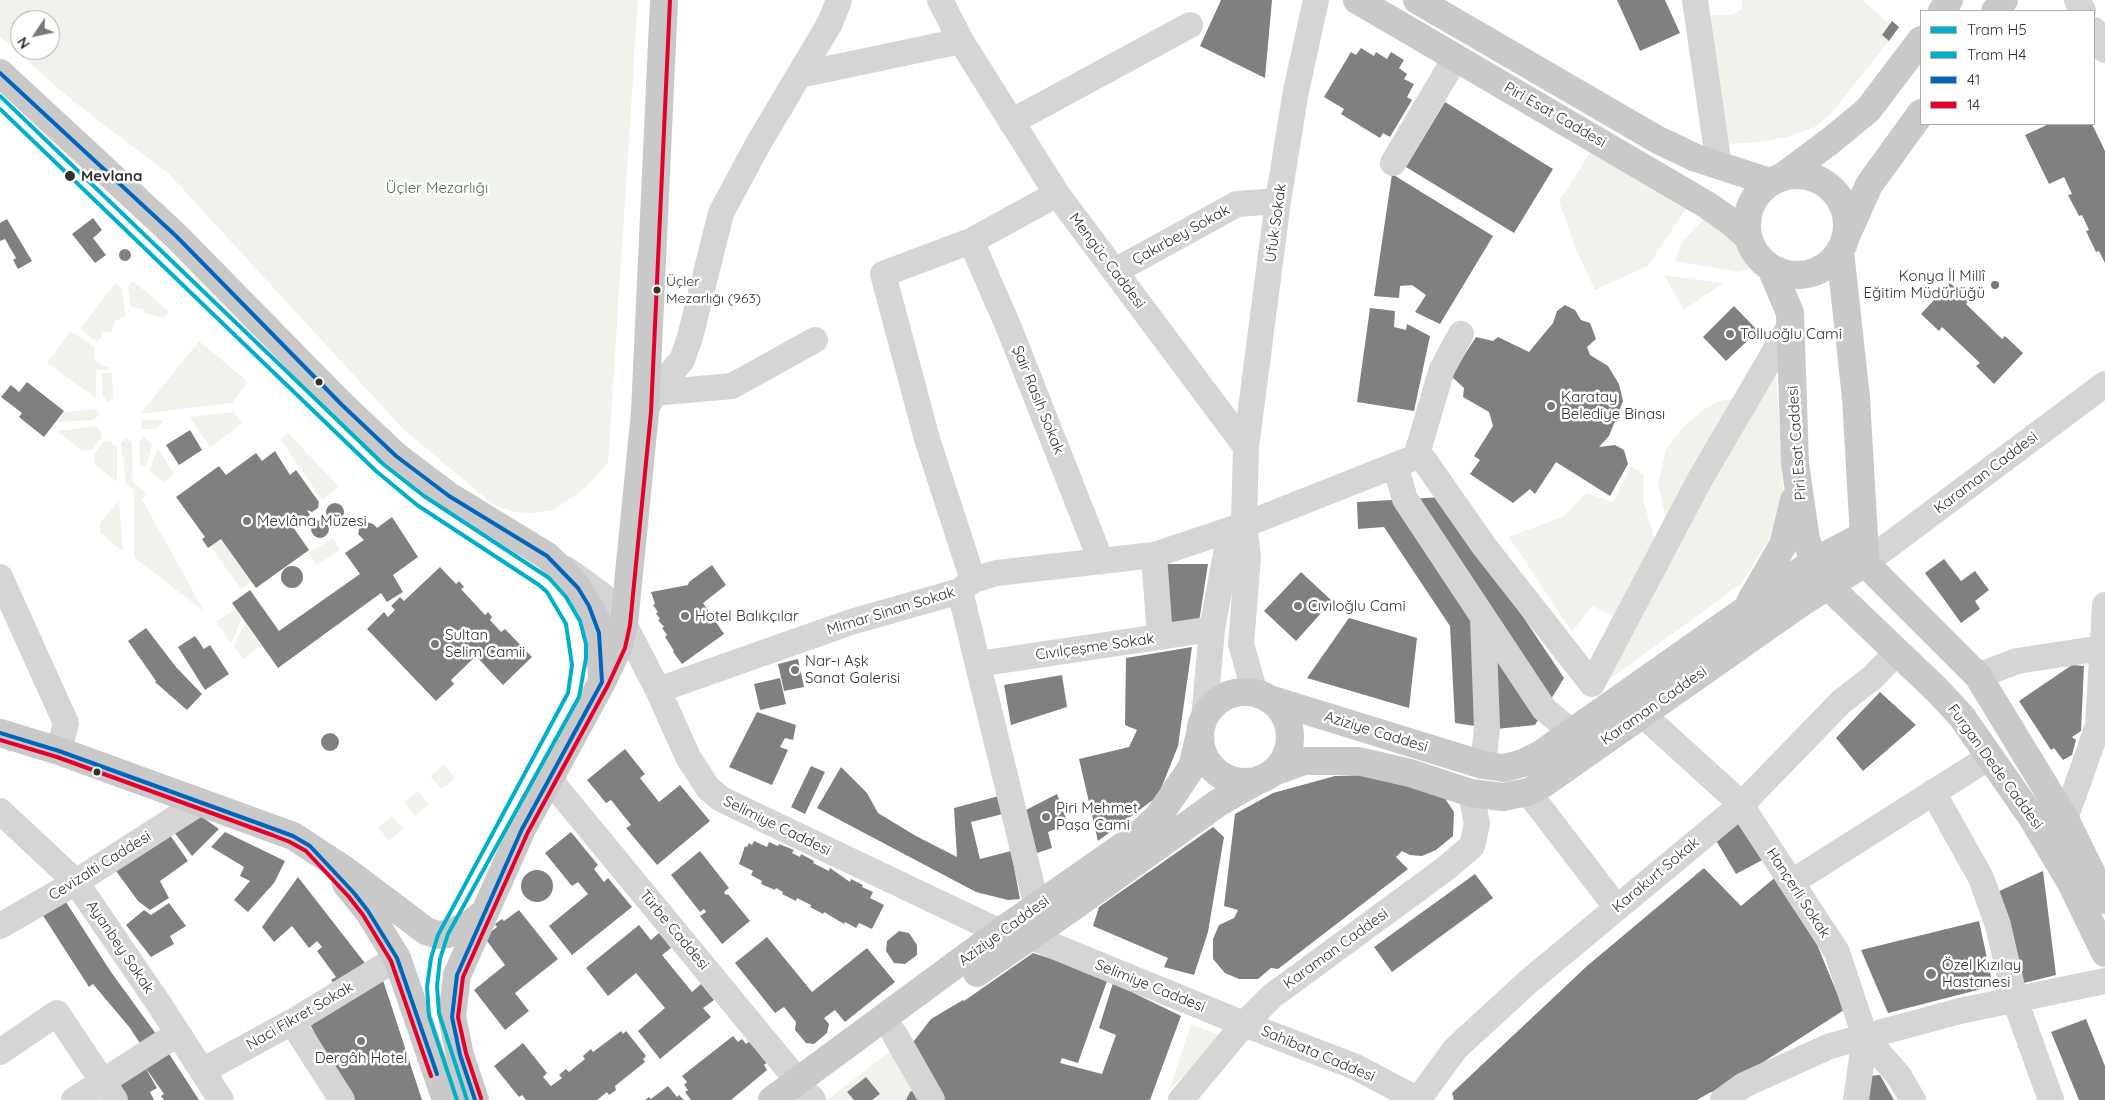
<!DOCTYPE html>
<html>
<head>
<meta charset="utf-8">
<style>
  body { margin:0 }
  #map { position:relative; width:2105px; height:1100px; overflow:hidden; background:#fff; font-family:Quicksand,sans-serif }
  canvas { display:block }
  .legend { position:absolute; left:1920px; top:10px; width:175px; height:115px; box-sizing:border-box; background:#fff; border:1px solid #adadad; margin:0; padding:6px 9px; list-style:none; font-size:15px; color:#313131 }
  .legend li { display:flex; align-items:center; gap:10px; height:25px }
  .legend b { width:25px; border:1px solid #adadad }
  .north { position:absolute; left:10px; top:10px; width:50px; height:50px; box-sizing:border-box; background:#fff; border:1px solid #adadad; border-radius:50%; rotate:236deg; font-size:14px; font-weight:700; line-height:20px; text-align:center; color:#313131 }
  .north::after { content:''; display:block; margin:auto; width:18px; height:22px; background:#797979; clip-path:polygon(50% 0,100% 100%,50% 72%,0 100%) }
</style>
</head>
<body>
<div id="map">
<canvas width="2105" height="1100"></canvas>
<ul class="legend">
<li><b style="height:6px;background:#00b0cb"></b>Tram H5</li>
<li><b style="height:6px;background:#00b0cb"></b>Tram H4</li>
<li><b style="height:6px;background:#0065bd"></b>41</li>
<li><b style="height:6px;background:#e4002b"></b>14</li>
</ul>
<div class="north">N</div>
</div>
<script>
const c = document.querySelector('canvas').getContext('2d');
c.lineJoin = 'round';
function fillPath(path, color) {
  c.fillStyle = color;
  c.fill(path, 'evenodd');
}
function poly(rows) {
  const path = new Path2D();
  for (const r of rows) {
    if (r.length === 3) {
      path.moveTo(r[0] + r[2], r[1]);
      path.arc(r[0], r[1], r[2], 0, 2 * Math.PI);
      continue;
    }
    path.moveTo(r[0], r[1]);
    for (let i = 2; i < r.length; i += 2) path.lineTo(r[i], r[i + 1]);
  }
  return path;
}
function stroke(path, color, width, dash) {
  c.strokeStyle = color;
  c.lineWidth = width;
  c.lineCap = dash ? 'butt' : 'round';
  c.setLineDash(dash || []);
  c.stroke(path);
}
function write(font, color, halo, rows, align = 'center') {
  c.font = font + ' Quicksand,sans-serif';
  c.lineWidth = 5;
  c.setLineDash([]);
  c.textBaseline = 'middle';
  c.strokeStyle = halo;
  c.fillStyle = color;
  for (const [text, x, y, turn = 0] of rows) {
    c.save();
    c.translate(x, y);
    c.rotate((+turn || 0) * Math.PI / 180);
    c.textAlign = isNaN(turn) ? turn : align;
    if (halo) c.strokeText(text, 0, 0);
    c.fillText(text, 0, 0);
    c.restore();
  }
}
fillPath(poly([
  [0,0,638,0,608,463,585,488,554,510,533,513,514,512,494,505,404,430,169,174,73,101,0,37],
  [20,20,50,20,50,50,20,50],
  [1741,0,1862,0,1890,24,1882,35,1889,41,1830,115,1815,127,1788,137,1759,142,1726,144,1704,15,1731,15,1742,9],
  [1594,147,1690,203,1648,266,1595,290,1575,247,1559,201],
  [1706,217,1736,245,1746,260,1749,269,1739,272,1675,261,1682,242],
  [1664,275,1665,275,1723,283,1684,310],
  [133,281,169,311,163,318,144,313,143,309,131,307,128,287],
  [115,283,122,289,126,316,115,321,111,332,101,332,102,338,96,341,80,329],
  [70,331,95,347,94,355,95,360,101,365,109,367,109,370,96,369,96,398,47,363],
  [199,341,248,382,232,403,140,414],
  [1775,357,1783,488,1769,539,1741,584,1607,681],
  [102,373,112,373,113,398,108,402,103,396],
  [1732,399,1667,523,1658,484,1666,450,1682,428,1703,410,1719,401],
  [96,409,100,415,93,420,56,422,65,412],
  [233,412,242,423,210,448,190,417],
  [141,420,164,420,156,429,141,429],
  [96,426,101,432,102,437,93,449,83,451,57,431],
  [288,433,339,487,322,500,280,439],
  [144,436,152,445,146,467,140,464,139,442],
  [126,438,132,443,133,482,148,494,142,499,203,609,202,610,134,557,134,491,126,483,121,443],
  [109,441,117,445,117,482,95,465,94,454,103,442],
  [158,448,174,474,163,482,149,471],
  [1631,466,1644,475,1643,500,1656,543,1617,618,1592,606,1572,632,1509,537,1564,516,1586,493,1613,502],
  [119,501,123,551,100,533,100,523],
  [333,538,340,550,317,565,309,553],
  [221,539,251,582,241,589,210,546],
  [236,609,242,618,231,644,216,622],
  [245,623,261,646,243,659,234,646],
  [444,764,455,778,442,789,430,776],
  [418,791,429,804,415,816,404,802],
  [392,816,403,829,389,841,378,827],
  [1191,1024,1223,1037,1169,1090],
  [897,1046,927,1100,827,1100]
]), '#f0f3ec');
fillPath(poly([
  [1221,0,1272,0,1265,78,1200,46],
  [1617,0,1665,0,1680,33,1640,51],
  [1892,21,1899,27,1889,41,1882,35],
  [1361,48,1374,56,1376,52,1387,59,1391,52,1404,60,1399,68,1407,74,1404,79,1414,84,1407,97,1412,100,1390,137,1383,133,1380,138,1341,114,1344,109,1324,97,1351,52,1356,55],
  [1445,102,1553,169,1514,233,1406,167],
  [2049,124,2092,124,2105,151,2105,263,2099,251,2096,252,2086,231,2089,230,2082,215,2079,216,2068,195,2072,194,2064,177,2049,184,2025,135],
  [1392,174,1493,236,1440,324,1415,312,1426,295,1412,285,1400,286,1399,298,1374,296],
  [93,218,102,230,93,238,106,255,95,263,72,234],
  [7,219,32,261,18,269,13,260,16,258,5,239,0,241,0,223],
  [125,255,6],
  [1950,283,1969,300,1966,304,2002,339,2005,336,2023,353,1994,384,1976,366,1980,363,1942,327,1939,331,1921,314],
  [1565,305,1575,310,1581,320,1590,323,1596,339,1587,347,1590,355,1608,366,1619,384,1623,401,1609,436,1599,447,1615,445,1624,450,1628,464,1610,496,1556,462,1535,494,1530,489,1513,503,1470,474,1480,460,1474,456,1493,426,1489,412,1463,397,1464,388,1451,376,1476,337,1493,341,1498,337,1529,352,1553,323,1557,311],
  [1734,306,1758,331,1726,361,1703,337],
  [1370,308,1395,311,1394,327,1406,330,1407,324,1430,336,1414,411,1357,402],
  [27,382,64,411,44,437,19,417,22,413,1,397,11,385,19,392],
  [190,430,202,450,179,465,166,445],
  [275,451,290,475,296,470,319,502,318,508,312,512,307,510,310,515,293,527,309,550,256,588,221,539,208,548,202,539,205,537,176,497,219,466,226,475,256,453,262,461],
  [1443,497,1564,678,1535,725,1496,729,1455,723,1450,626,1384,527,1358,529,1357,502],
  [335,512,9],
  [392,517,418,557,393,575,403,592,387,602,381,593,278,668,232,603,250,590,279,631,360,574,345,553,364,540,358,534,360,525,367,522,373,524,377,528],
  [320,529,9],
  [1944,559,1961,581,1975,571,1989,590,1975,601,1980,609,1961,623,1925,573],
  [1165,564,1208,564,1199,622,1167,622],
  [712,565,726,585,703,603,724,634,682,664,673,652,674,651,665,637,667,635,662,628,664,627,658,620,660,619,656,613,658,612,653,605,655,604,651,592,688,585,689,582],
  [292,577,11],
  [440,567,456,584,459,581,464,587,461,589,485,615,488,612,492,617,490,620,501,632,505,629,532,657,503,685,476,656,451,680,454,684,436,701,367,629,384,612,388,617,395,610,391,606,400,597,404,601],
  [1301,572,1332,601,1296,641,1264,611],
  [1349,618,1417,638,1409,708,1307,678],
  [146,628,176,667,202,694,187,710,155,682,156,681,128,641],
  [195,636,204,649,210,645,229,674,205,690,178,647],
  [1192,647,1178,746,1158,796,1098,841,1079,759,1129,747,1137,730,1125,725,1126,658],
  [798,659,804,687,784,691,778,664],
  [2072,665,2084,666,2081,731,2072,737,2076,740,2072,755,2063,760,2054,748,2051,750,2019,701],
  [1062,675,1067,707,1011,725,1004,685],
  [780,678,786,704,760,710,754,684],
  [1880,692,1916,725,1863,771,1836,738],
  [757,712,796,725,793,740,785,738,780,747,788,750,772,785,729,767],
  [330,742,9],
  [625,749,645,774,640,778,659,802,680,785,710,821,657,865,626,828,631,825,611,800,606,803,587,780],
  [811,766,825,772,805,814,791,807],
  [841,767,867,793,878,813,916,836,957,857,954,808,999,796,1003,814,971,822,980,859,1011,851,1020,899,1008,900,976,892,817,808],
  [1372,775,1442,794,1454,812,1453,836,1436,850,1422,856,1410,855,1402,851,1396,857,1408,869,1278,969,1271,968,1258,979,1239,979,1225,973,1213,959,1213,939,1219,925,1234,918,1238,910,1224,906,1235,814,1273,793,1335,776],
  [1057,794,1068,824,1048,832,1052,848,1034,854,1026,810],
  [195,812,219,829,192,856,174,832],
  [1742,816,1768,857,1736,874,1714,837],
  [1213,827,1224,837,1208,932,1194,975,1164,967,1168,958,1093,926,1099,907],
  [225,832,285,861,274,883,248,912,234,900,250,881,240,876,244,867,211,847],
  [571,832,598,865,594,869,604,882,608,878,632,907,572,955,549,926,588,894,578,882,572,886,545,853],
  [170,835,188,861,160,881,169,898,150,910,138,901,116,871],
  [754,841,767,847,769,842,778,846,779,844,794,850,792,853,800,857,801,854,814,861,813,863,829,871,830,868,850,882,851,879,863,885,862,887,873,892,870,898,884,905,872,929,859,923,856,928,845,922,844,924,824,912,823,914,810,907,811,905,797,898,796,901,782,894,783,892,776,888,775,890,761,884,762,881,751,875,753,871,739,864,745,846,747,847,749,843,752,845],
  [700,851,729,888,724,892,726,895,728,894,750,921,722,944,700,916,706,912,704,909,700,912,671,875],
  [1704,868,1741,906,1778,875,1806,918,1844,1010,1723,1088,1709,1093,1697,1100,1454,1100,1452,1093,1587,966],
  [537,886,16],
  [2043,871,2056,975,2020,984,1995,893],
  [1475,874,1493,898,1392,972,1374,947],
  [298,877,368,967,336,987,331,980,336,977,317,951,322,947,317,941,309,948,292,926,274,942,262,927],
  [64,899,111,972,159,1038,143,1048,130,1028,93,984,89,987,42,914],
  [169,903,186,926,170,936,174,944,151,957,126,925,144,910,151,915],
  [519,910,558,959,515,993,529,1011,505,1030,474,990,505,965,484,937,497,927,495,924,502,919,504,921],
  [1979,921,1993,986,1888,1013,1861,950],
  [639,925,651,940,659,933,671,948,662,955,692,992,701,984,714,1000,703,1008,711,1017,660,1059,638,1031,665,1008,636,973,608,996,586,968],
  [899,931,909,933,917,945,917,955,905,964,894,963,886,951,887,941],
  [767,937,812,992,867,948,895,982,845,1022,835,1010,824,1018,829,1024,827,1033,814,1044,806,1043,795,1030,796,1022,784,1007,775,1013,735,963],
  [1033,953,1083,969,1107,981,1078,1063,1062,1058,1060,1063,1102,1074,1116,1035,1099,1028,1113,983,1181,1016,1150,1100,939,1100,910,1046,931,1019,963,1000,964,1001],
  [382,977,422,1100,355,1100,329,1062,308,1020],
  [2086,1019,2105,1066,2105,1100,2079,1100,2051,1032],
  [621,1031,623,1034,626,1031,646,1056,643,1059,645,1062,615,1086,616,1090,609,1095,607,1092,597,1100,526,1100,522,1095,519,1097,494,1066,523,1043,547,1073,543,1077,551,1086,562,1078,559,1075,566,1069,569,1072,585,1059,583,1056,591,1049,593,1052],
  [733,1036,738,1042,742,1039,746,1044,752,1039,769,1061,764,1065,767,1070,731,1100,691,1100,685,1092,688,1090,684,1085,687,1082,682,1076],
  [164,1046,199,1100,164,1100,161,1096,164,1094,145,1067,157,1088,150,1092,154,1100,123,1100,113,1083],
  [1880,1075,1894,1100,1864,1100,1867,1076],
  [866,1077,880,1094,872,1100,854,1100,847,1092],
  [668,1086,677,1097,679,1095,684,1100,645,1100,649,1097,651,1099],
  [914,1090,925,1100,906,1100,910,1092]
]), '#808080');
stroke(poly([
  [940,0,961,41,1057,194,1246,447,1244,525,1248,557,1241,644,1255,693],
  [1695,0,1719,166],
  [2077,0,2083,11],
  [2094,30,2105,50],
  [799,75,961,41],
  [1011,122,1190,25],
  [1393,163,1456,57],
  [971,241,1009,328,1101,561],
  [1115,271,1237,204,1278,201],
  [654,393,732,386,815,340],
  [645,412,654,393,682,360,690,337,721,213,758,144,830,23,839,0],
  [1246,447,1278,201,1296,91,1316,0],
  [1416,457,1442,369,1461,334],
  [1395,465,1405,499,1544,709,1572,732],
  [1154,555,1160,637],
  [1865,563,2105,384],
  [566,569,602,595,624,624,658,690,688,757,708,788,721,799,1000,932],
  [0,577,66,723,59,751],
  [973,580,927,439,883,274,971,241,1057,194],
  [960,591,1037,907],
  [1483,617,1487,728,1483,765],
  [978,664,1212,629],
  [1978,676,2017,661,2102,648],
  [658,690,851,622,960,591,973,580,997,573,1154,555,1244,525,1416,457,1424,460,1484,546,1592,684,1699,481,1789,327],
  [1642,714,1739,802,1837,952,1865,1037,1899,1076,1913,1100],
  [1204,719,1212,629,1226,554,1244,525],
  [549,779,798,1081],
  [1528,792,1617,908],
  [1933,792,1981,878,1998,925,2015,1000,2051,1100],
  [0,811,76,882,161,1007,221,1100],
  [2065,819,2098,726,2105,605],
  [1792,882,1972,768,1991,757],
  [0,926,76,882,199,803],
  [1029,936,1244,1024,1356,1067,1418,1100],
  [292,1022,342,1100],
  [894,1033,932,1100],
  [0,1052,57,1013,115,1100],
  [202,1071,292,1022,397,958],
  [810,1096,813,1100],
  [74,1100,177,1034],
  [1181,1100,1244,1024,1272,996,1445,869,1472,846,1477,824,1471,793],
  [1418,1100,1455,1049,1529,981,1741,805,1841,702,1873,677,1897,652],
  [1723,1100,1744,1085,1830,1046,1960,1011,2105,981],
  [1856,1100,1865,1037]
]), '#d5d5d5', 26);
stroke(poly([
  [1357,0,1707,205,1731,222,1748,237],
  [1417,0,1658,140,1696,158,1770,182],
  [1942,11,1949,0],
  [1995,11,2004,0],
  [0,73,176,236,342,405,396,456,449,496,547,556,565,573,578,588,595,617,599,633,602,678],
  [1797,225,50],
  [1782,177,1829,142,1868,110,1921,40],
  [1847,234,1869,185,1921,113],
  [1840,251,1856,398,1865,554],
  [1771,268,1790,313,1795,463,1806,540,1815,561,1828,586,1938,691,1962,717,2033,819,2070,881,2105,953],
  [1865,563,1978,676,2065,819,2105,900],
  [1750,602,1783,545,1794,500],
  [1245,737,45],
  [1269,699,1483,765,1504,768,1523,763,1541,754,1815,561,1864,535],
  [0,733,59,751,293,836,345,870,426,931,438,935,448,934,470,924,484,913],
  [1273,772,1304,761,1358,761,1410,773,1471,793,1503,797,1528,792,1543,784,1801,603,1865,563],
  [346,884,368,911,397,958,446,1100],
  [977,973,1073,907,1218,803,1260,779],
  [475,1100,460,1055,452,1017,457,975,522,829,602,682,619,646,624,624,645,412,664,0],
  [772,1100,1000,932,1136,837,1158,817,1192,767,1200,734]
]), '#c9c9c9', 28);
stroke(poly([
  [0,73,176,236,342,405,396,456,449,496,547,556,578,588,589,606,599,633,602,682,522,829,457,975,452,1017,460,1055,475,1100],
  [0,733,59,751,274,829,293,836,310,846,354,893,368,911,397,958,437,1074]
]), '#0065bd', 4);
stroke(poly([
  [0,740,57,757,272,835,290,842,306,851,349,897,363,915,391,961,431,1076],
  [481,1098,466,1053,458,1017,463,977,528,832,608,685,625,648,630,625,651,412,670,0]
]), '#e4002b', 4);
stroke(poly([
  [0,96,383,464,424,496,549,578,566,597,580,621,586,644,586,658,579,697,448,934,440,959,437,986,439,1013,467,1100]
]), '#00b0cb', 4);
stroke(poly([
  [0,109,376,471,417,505,539,585,547,592,566,624,572,665,568,693,438,935,431,958,427,987,429,1016,457,1100]
]), '#00b0cb', 4);
for (const [x, y, r, color] of [
  [70,176,6,"#313131"],
  [1995,285,5,"#797979"],
  [657,290,4.5,"#313131"],
  [1730,334,5,"#797979"],
  [319,382,4.5,"#313131"],
  [1551,406,5,"#797979"],
  [247,521,5,"#797979"],
  [1298,606,5,"#797979"],
  [685,616,5,"#797979"],
  [435,644,5,"#797979"],
  [795,670,5,"#797979"],
  [97,772,4.5,"#313131"],
  [1046,817,5,"#797979"],
  [1931,974,6,"#797979"],
  [361,1041,5,"#797979"]
]) {
  const dot = new Path2D();
  dot.arc(x, y, r, 0, 2 * Math.PI);
  c.fillStyle = color;
  c.fill(dot);
  stroke(dot, '#fff', 2);
}
write('14px', '#313131', '#fff', [
  ["Üçler",666,282],
  ["Mezarlığı (963)",666,299]
], 'left');
write('15px', '#313131', '#fff', [
  ["Piri Esat Caddesi",1555,115,30],
  ["Ufuk Sokak",1276,223,-82],
  ["Çakırbey Sokak",1181,235,-29],
  ["Mengüc Caddesi",1107,261,53],
  ["Şair Rasih Sokak",1038,400,68],
  ["Piri Esat Caddesi",1797,443,-94],
  ["Karaman Caddesi",1986,473,-37],
  ["Mimar Sinan Sokak",891,611,-17],
  ["Cıvılçeşme Sokak",1095,647,-8],
  ["Karaman Caddesi",1654,706,-35],
  ["Aziziye Caddesi",1376,732,17],
  ["Furgan Dede Caddesi",1995,767,54],
  ["Selimiye Caddesi",777,826,26],
  ["Cevizalti Caddesi",100,866,-32],
  ["Karakurt Sokak",1656,875,-40],
  ["Hançerli Sokak",1798,893,57],
  ["Türbe Caddesi",674,930,50],
  ["Aziziye Caddesi",1004,931,-36],
  ["Ayanbey Sokak",120,947,56],
  ["Karaman Caddesi",1336,949,-36],
  ["Selimiye Caddesi",1150,986,22],
  ["Naci Fikret Sokak",300,1016,-30],
  ["Sahibata Caddesi",1318,1054,23]
]);
write('bold 15px', '#313131', '#fff', [
  ["Mevlana",81,176]
], 'left');
write('15px', '#556c40', '#fff', [
  ["Üçler Mezarlığı",437,188]
]);
write('15px', '#313131', '#fff', [
  ["Konya İl Millî",1985,276,"right"],
  ["Eğitim Müdürlüğü",1985,293,"right"],
  ["Tolluoğlu Cami",1740,334],
  ["Karatay",1561,397],
  ["Belediye Binası",1561,414],
  ["Mevlâna Müzesi",257,521],
  ["Cıvıloğlu Cami",1308,606],
  ["Hotel Balıkçılar",695,616],
  ["Sultan",445,635],
  ["Selim Camii",445,652],
  ["Nar-ı Aşk",805,661],
  ["Sanat Galerisi",805,678],
  ["Piri Mehmet",1056,808],
  ["Paşa Cami",1056,825],
  ["Özel Kızılay",1942,965],
  ["Hastanesi",1942,982],
  ["Dergâh Hotel",361,1058,"center"]
], 'left');
</script>
</body>
</html>
